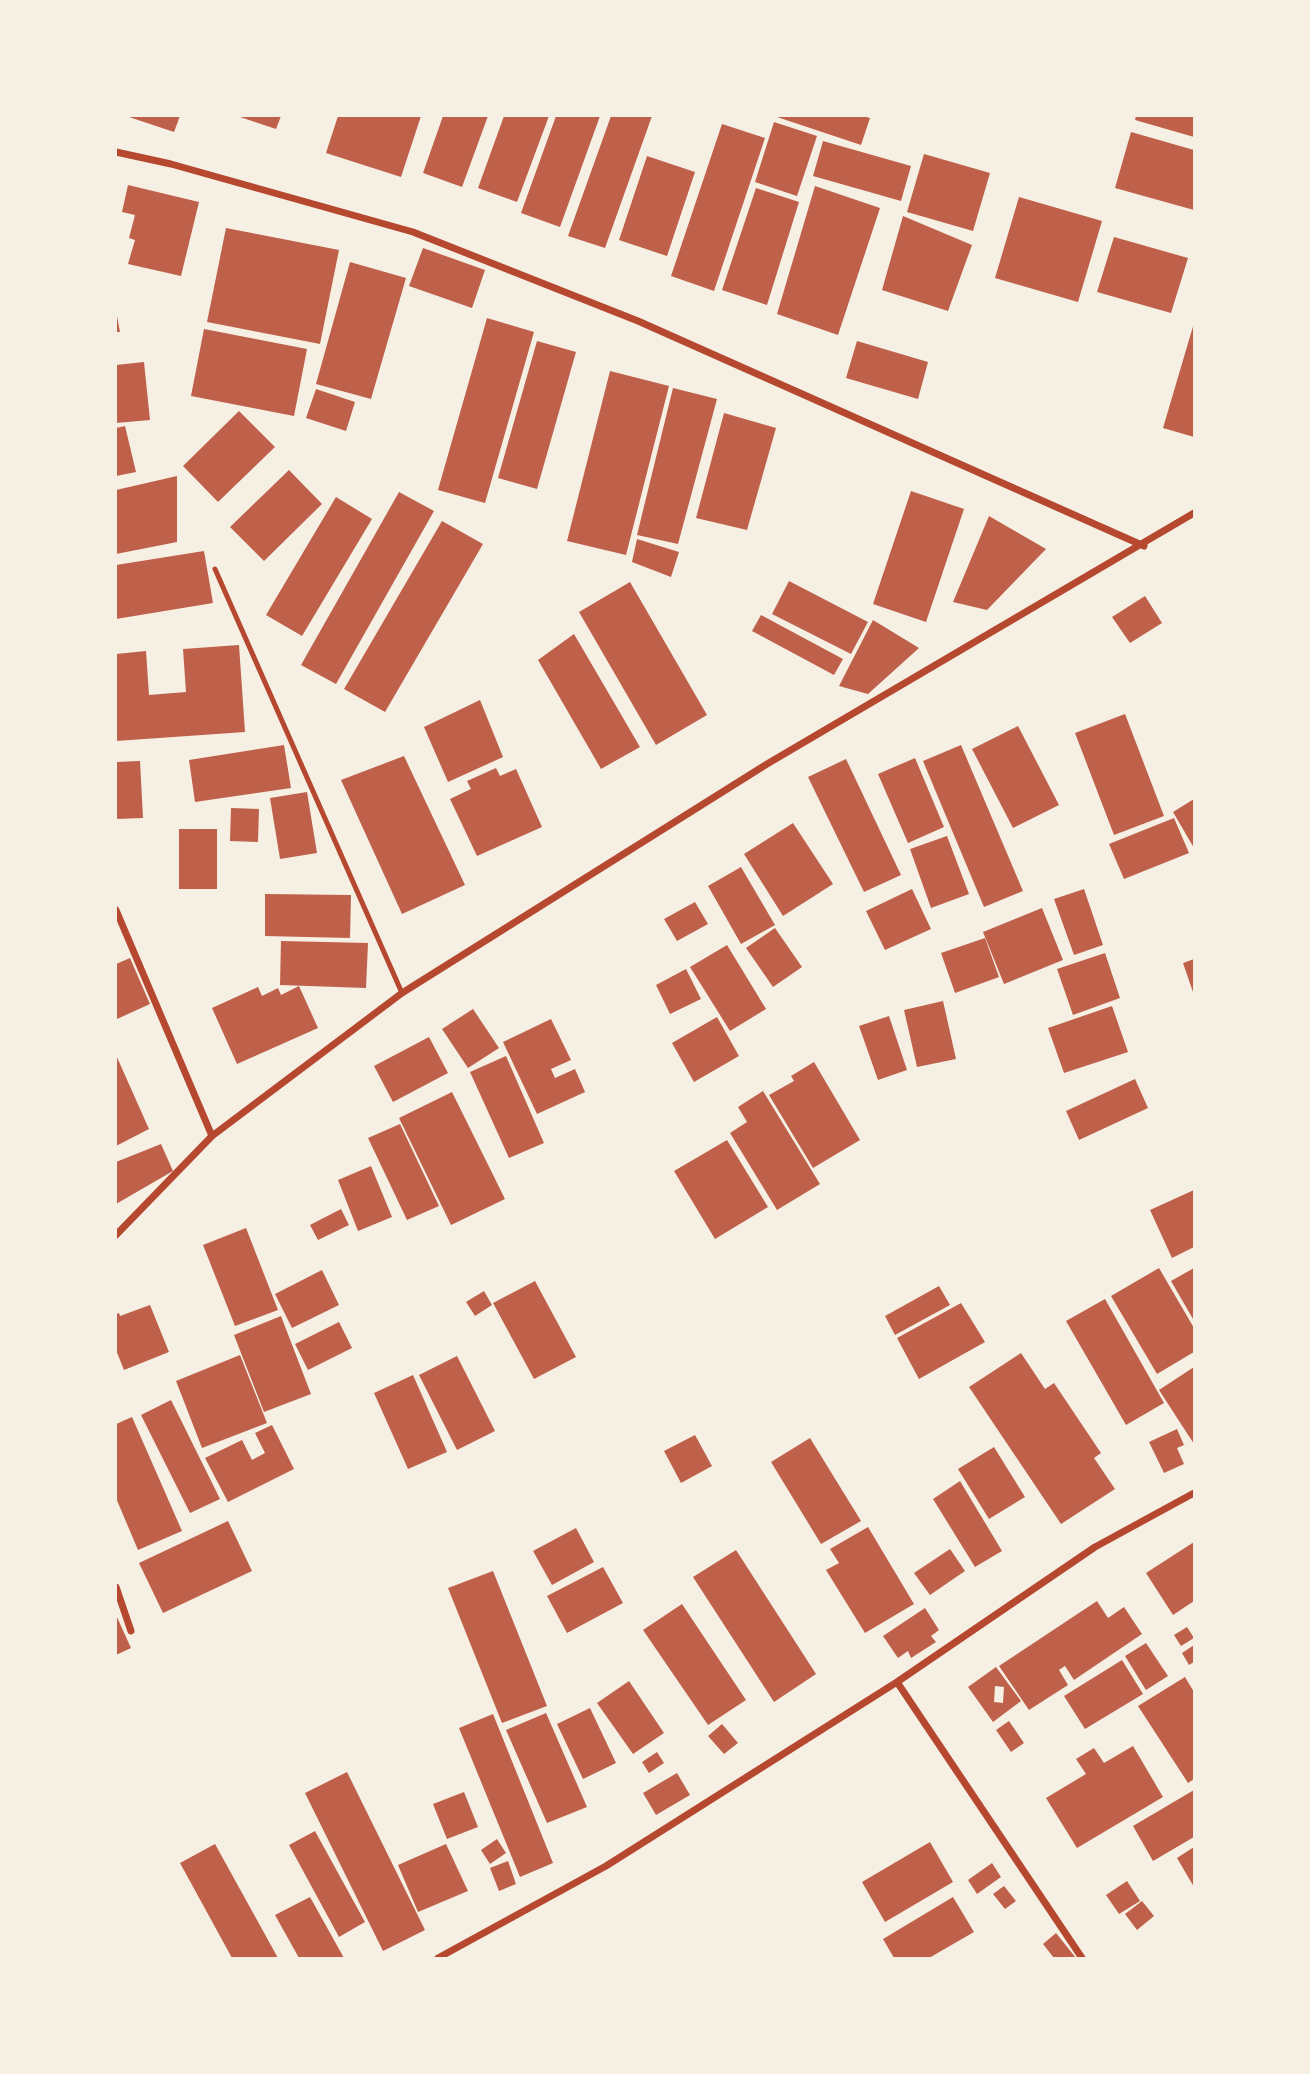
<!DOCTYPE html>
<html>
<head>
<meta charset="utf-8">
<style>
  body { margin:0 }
  #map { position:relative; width:1310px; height:2074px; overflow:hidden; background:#f6efe4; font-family:Karla,sans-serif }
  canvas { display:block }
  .frame { position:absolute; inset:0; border:117px solid #f6efe4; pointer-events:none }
</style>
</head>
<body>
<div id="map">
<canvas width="1310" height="2074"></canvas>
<div class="frame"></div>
</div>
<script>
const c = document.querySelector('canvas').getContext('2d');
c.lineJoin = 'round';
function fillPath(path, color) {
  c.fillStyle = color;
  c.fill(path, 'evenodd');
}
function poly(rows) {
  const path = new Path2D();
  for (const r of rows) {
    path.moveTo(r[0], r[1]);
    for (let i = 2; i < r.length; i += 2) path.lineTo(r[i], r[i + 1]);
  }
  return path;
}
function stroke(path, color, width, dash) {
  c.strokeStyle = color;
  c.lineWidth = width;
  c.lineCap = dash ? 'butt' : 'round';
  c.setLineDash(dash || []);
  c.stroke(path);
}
fillPath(poly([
  [126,116,180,116,174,132],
  [237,116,281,116,276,129],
  [338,116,421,116,401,177,326,153],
  [443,116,488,116,462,187,423,173],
  [504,116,549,116,517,202,478,188],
  [556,116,600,116,560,227,521,213],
  [611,116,652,116,605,248,568,236],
  [774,116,863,116,870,118,861,145],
  [1136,116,1194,116,1194,137,1135,120],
  [774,122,817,136,797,196,755,182],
  [722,124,765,138,714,291,671,276],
  [1131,132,1194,150,1194,210,1115,188],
  [823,141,911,166,901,201,813,176],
  [924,154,990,173,973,231,907,212],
  [647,156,695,172,667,256,619,240],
  [128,185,199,202,181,276,128,264,135,240,129,238,135,215,122,212],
  [815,186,880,208,838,335,777,314],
  [756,188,799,202,767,305,722,290],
  [1019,197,1102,221,1078,302,995,278],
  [903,216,972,245,948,311,882,290],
  [226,228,339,250,320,344,207,322],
  [1114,237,1188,258,1171,313,1097,292],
  [423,248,485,270,472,308,409,286],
  [350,262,406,278,371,399,316,384],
  [116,311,120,332,116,332],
  [487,318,534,332,485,503,438,490],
  [1194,323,1194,437,1163,428],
  [204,329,307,349,294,416,191,396],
  [537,341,576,352,537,489,498,478],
  [857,341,928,362,918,399,846,378],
  [144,362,150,420,116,423,116,365],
  [610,371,669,386,626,555,567,541],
  [673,388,717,399,678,544,637,535],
  [316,389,355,402,346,431,306,418],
  [239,411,275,447,218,502,183,466],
  [724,413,776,428,747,530,696,518],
  [125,426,136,472,116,476,116,428],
  [289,470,322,504,264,561,230,527],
  [177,476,177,542,116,554,116,490],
  [911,491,964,509,926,622,873,604],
  [399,492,434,511,336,684,301,665],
  [336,497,372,519,302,636,266,615],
  [989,516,1046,549,987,610,953,602],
  [442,521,483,544,385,712,344,689],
  [637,539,679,552,671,577,632,562],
  [204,551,213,603,116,619,116,565],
  [789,581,868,622,851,654,772,614],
  [630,582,707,715,656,745,579,612],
  [1145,596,1162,623,1130,643,1112,617],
  [761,615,843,659,834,675,752,631],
  [873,620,919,648,868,694,839,686],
  [574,634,640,747,601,769,538,660],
  [239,645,245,732,116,741,116,654,146,651,149,695,186,692,183,649],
  [480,700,503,757,448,782,424,727],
  [1125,714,1164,816,1114,835,1075,733],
  [1018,726,1059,805,1013,828,972,749],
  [284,745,291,788,195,802,189,760],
  [961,745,1023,891,984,907,923,761],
  [404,756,465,885,402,914,341,780],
  [915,758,944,827,908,843,878,774],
  [846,759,901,875,864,892,808,777],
  [140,761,143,818,116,819,116,762],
  [496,768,500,776,516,769,542,827,477,856,450,799,471,789,467,781],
  [307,792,317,853,280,859,270,798],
  [1194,799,1194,848,1173,812],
  [231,808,259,809,258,842,230,841],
  [1174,818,1189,853,1124,879,1109,844],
  [793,823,833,884,783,916,744,854],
  [179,829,217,829,217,889,179,889],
  [947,836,969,894,931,908,910,849],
  [741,867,775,925,741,944,708,886],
  [912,889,931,929,885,950,866,911],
  [1084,889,1103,945,1074,955,1054,899],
  [265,894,351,895,350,938,265,936],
  [695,902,708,924,677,941,664,919],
  [1042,908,1063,960,1004,984,983,932],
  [775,928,802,967,773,987,746,948],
  [985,938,999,977,955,993,941,953],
  [281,941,368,943,366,988,280,985],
  [727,945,766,1009,730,1031,690,967],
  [1105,953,1120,998,1073,1015,1057,969],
  [130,958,150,1004,117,1019,116,964],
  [1194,959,1194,995,1183,963],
  [686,969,701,999,670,1014,656,985],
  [299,986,318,1028,237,1064,212,1008,258,987,262,996,278,988,281,995],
  [943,1001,956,1059,917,1067,904,1010],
  [1112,1006,1128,1052,1064,1073,1048,1028],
  [473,1009,499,1048,468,1068,442,1029],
  [889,1016,907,1070,878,1080,859,1026],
  [717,1017,739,1056,694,1082,672,1043],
  [551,1019,571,1060,551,1069,555,1078,575,1069,585,1092,537,1114,503,1042],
  [429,1037,448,1073,393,1102,374,1066],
  [116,1055,149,1129,116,1146],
  [506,1056,544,1143,509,1158,470,1072],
  [814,1062,860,1140,813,1168,769,1095,794,1081,791,1076],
  [1135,1079,1148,1108,1079,1140,1066,1111],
  [763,1091,820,1184,777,1210,730,1133,747,1122,738,1107],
  [452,1092,505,1199,451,1225,399,1118],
  [400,1124,439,1206,407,1220,368,1138],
  [727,1140,768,1207,715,1239,674,1171],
  [161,1144,173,1171,116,1204,116,1162],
  [371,1166,392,1217,358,1231,338,1180],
  [1194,1190,1194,1247,1172,1258,1150,1210],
  [341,1209,349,1225,318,1240,310,1225],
  [246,1228,278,1310,235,1326,203,1245],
  [1159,1268,1194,1328,1194,1352,1157,1374,1111,1296],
  [1194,1268,1194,1318,1193,1319,1171,1281],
  [322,1270,339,1305,292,1328,275,1294],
  [535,1281,576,1357,534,1379,493,1303],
  [939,1286,950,1305,895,1335,885,1316],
  [484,1291,492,1305,475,1316,466,1302],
  [1105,1299,1164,1403,1126,1425,1066,1321],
  [961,1303,985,1342,919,1379,897,1338],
  [150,1305,169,1352,124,1370,116,1350,116,1314,119,1313,120,1316],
  [281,1316,311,1394,264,1412,234,1335],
  [339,1322,352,1348,308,1370,295,1344],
  [1021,1353,1045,1389,1054,1383,1101,1453,1094,1458,1115,1489,1061,1524,969,1387],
  [240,1355,267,1423,202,1448,176,1381],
  [457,1356,495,1431,457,1450,419,1375],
  [1194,1367,1194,1444,1159,1390],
  [413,1375,447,1452,408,1469,374,1393],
  [171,1400,220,1499,190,1513,141,1415],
  [132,1417,182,1531,138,1550,116,1498,116,1424],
  [272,1425,294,1469,228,1502,205,1458,242,1440,252,1460,265,1453,255,1433],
  [1177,1429,1184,1445,1177,1448,1184,1464,1164,1473,1149,1442],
  [695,1435,712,1466,681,1483,664,1451],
  [810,1438,861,1521,821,1544,771,1462],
  [994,1447,1025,1497,989,1519,958,1469],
  [960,1481,1002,1551,975,1567,933,1499],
  [228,1521,252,1571,163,1613,139,1563],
  [868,1527,914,1604,865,1633,826,1570,839,1563,830,1549],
  [576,1528,594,1562,552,1585,533,1551],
  [1194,1542,1194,1601,1173,1615,1146,1573],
  [950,1549,965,1571,930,1595,914,1573],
  [736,1550,816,1674,774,1702,693,1577],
  [603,1567,623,1603,567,1633,547,1596],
  [493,1571,547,1706,502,1723,448,1588],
  [1097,1601,1108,1618,1124,1607,1142,1634,1074,1680,1065,1666,1059,1670,1068,1685,1029,1710,999,1666],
  [682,1604,746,1700,708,1725,643,1630],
  [925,1608,939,1630,931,1636,936,1642,911,1658,908,1651,898,1658,883,1636],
  [116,1615,131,1648,116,1655],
  [1187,1627,1194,1638,1181,1646,1174,1635],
  [1146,1643,1168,1676,1146,1690,1125,1656],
  [1194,1645,1194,1662,1189,1665,1182,1653],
  [1122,1660,1143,1694,1085,1729,1064,1696],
  [996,1667,1021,1701,993,1722,968,1687],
  [995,1686,1004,1687,1003,1703,994,1702],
  [1185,1677,1194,1692,1194,1779,1188,1783,1138,1706],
  [629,1681,664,1733,633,1754,597,1703],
  [590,1708,616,1763,583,1779,557,1724],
  [546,1713,587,1807,547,1823,506,1730],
  [493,1714,553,1863,520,1877,459,1728],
  [1009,1721,1024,1743,1011,1752,996,1730],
  [722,1724,738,1743,724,1754,708,1736],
  [1133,1746,1163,1797,1077,1848,1046,1798,1086,1774,1076,1759,1094,1748,1104,1763],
  [657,1752,664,1763,649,1773,642,1762],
  [347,1772,425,1930,383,1951,305,1793],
  [677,1773,690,1795,656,1815,643,1793],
  [1194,1790,1194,1837,1153,1861,1133,1826],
  [464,1792,478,1827,447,1839,433,1804],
  [315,1831,365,1922,339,1937,289,1845],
  [497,1839,506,1853,490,1864,481,1850],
  [930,1842,953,1882,885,1922,862,1882],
  [215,1844,278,1958,232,1958,180,1863],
  [446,1844,468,1891,418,1912,398,1865],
  [1194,1847,1194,1887,1177,1858],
  [508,1861,516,1884,499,1891,490,1868],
  [992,1863,1001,1877,977,1894,968,1880],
  [1127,1881,1140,1901,1119,1914,1106,1895],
  [1004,1886,1016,1901,1005,1909,993,1894],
  [310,1897,344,1958,299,1958,275,1915],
  [953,1897,974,1932,929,1958,894,1958,883,1939],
  [1142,1901,1154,1916,1137,1930,1125,1914],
  [1056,1933,1076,1958,1054,1958,1043,1944]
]), '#bf614a');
stroke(poly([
  [215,569,402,993]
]), '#b5482f', 5);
stroke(poly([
  [116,152,171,164,413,232,638,321,1144,546],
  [116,910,212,1136],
  [116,1235,212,1136,402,993,767,764,1194,513],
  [116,1587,131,1631],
  [897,1682,1082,1958],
  [438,1958,606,1866,897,1682,1095,1547,1194,1493]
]), '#b5482f', 7);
</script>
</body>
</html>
